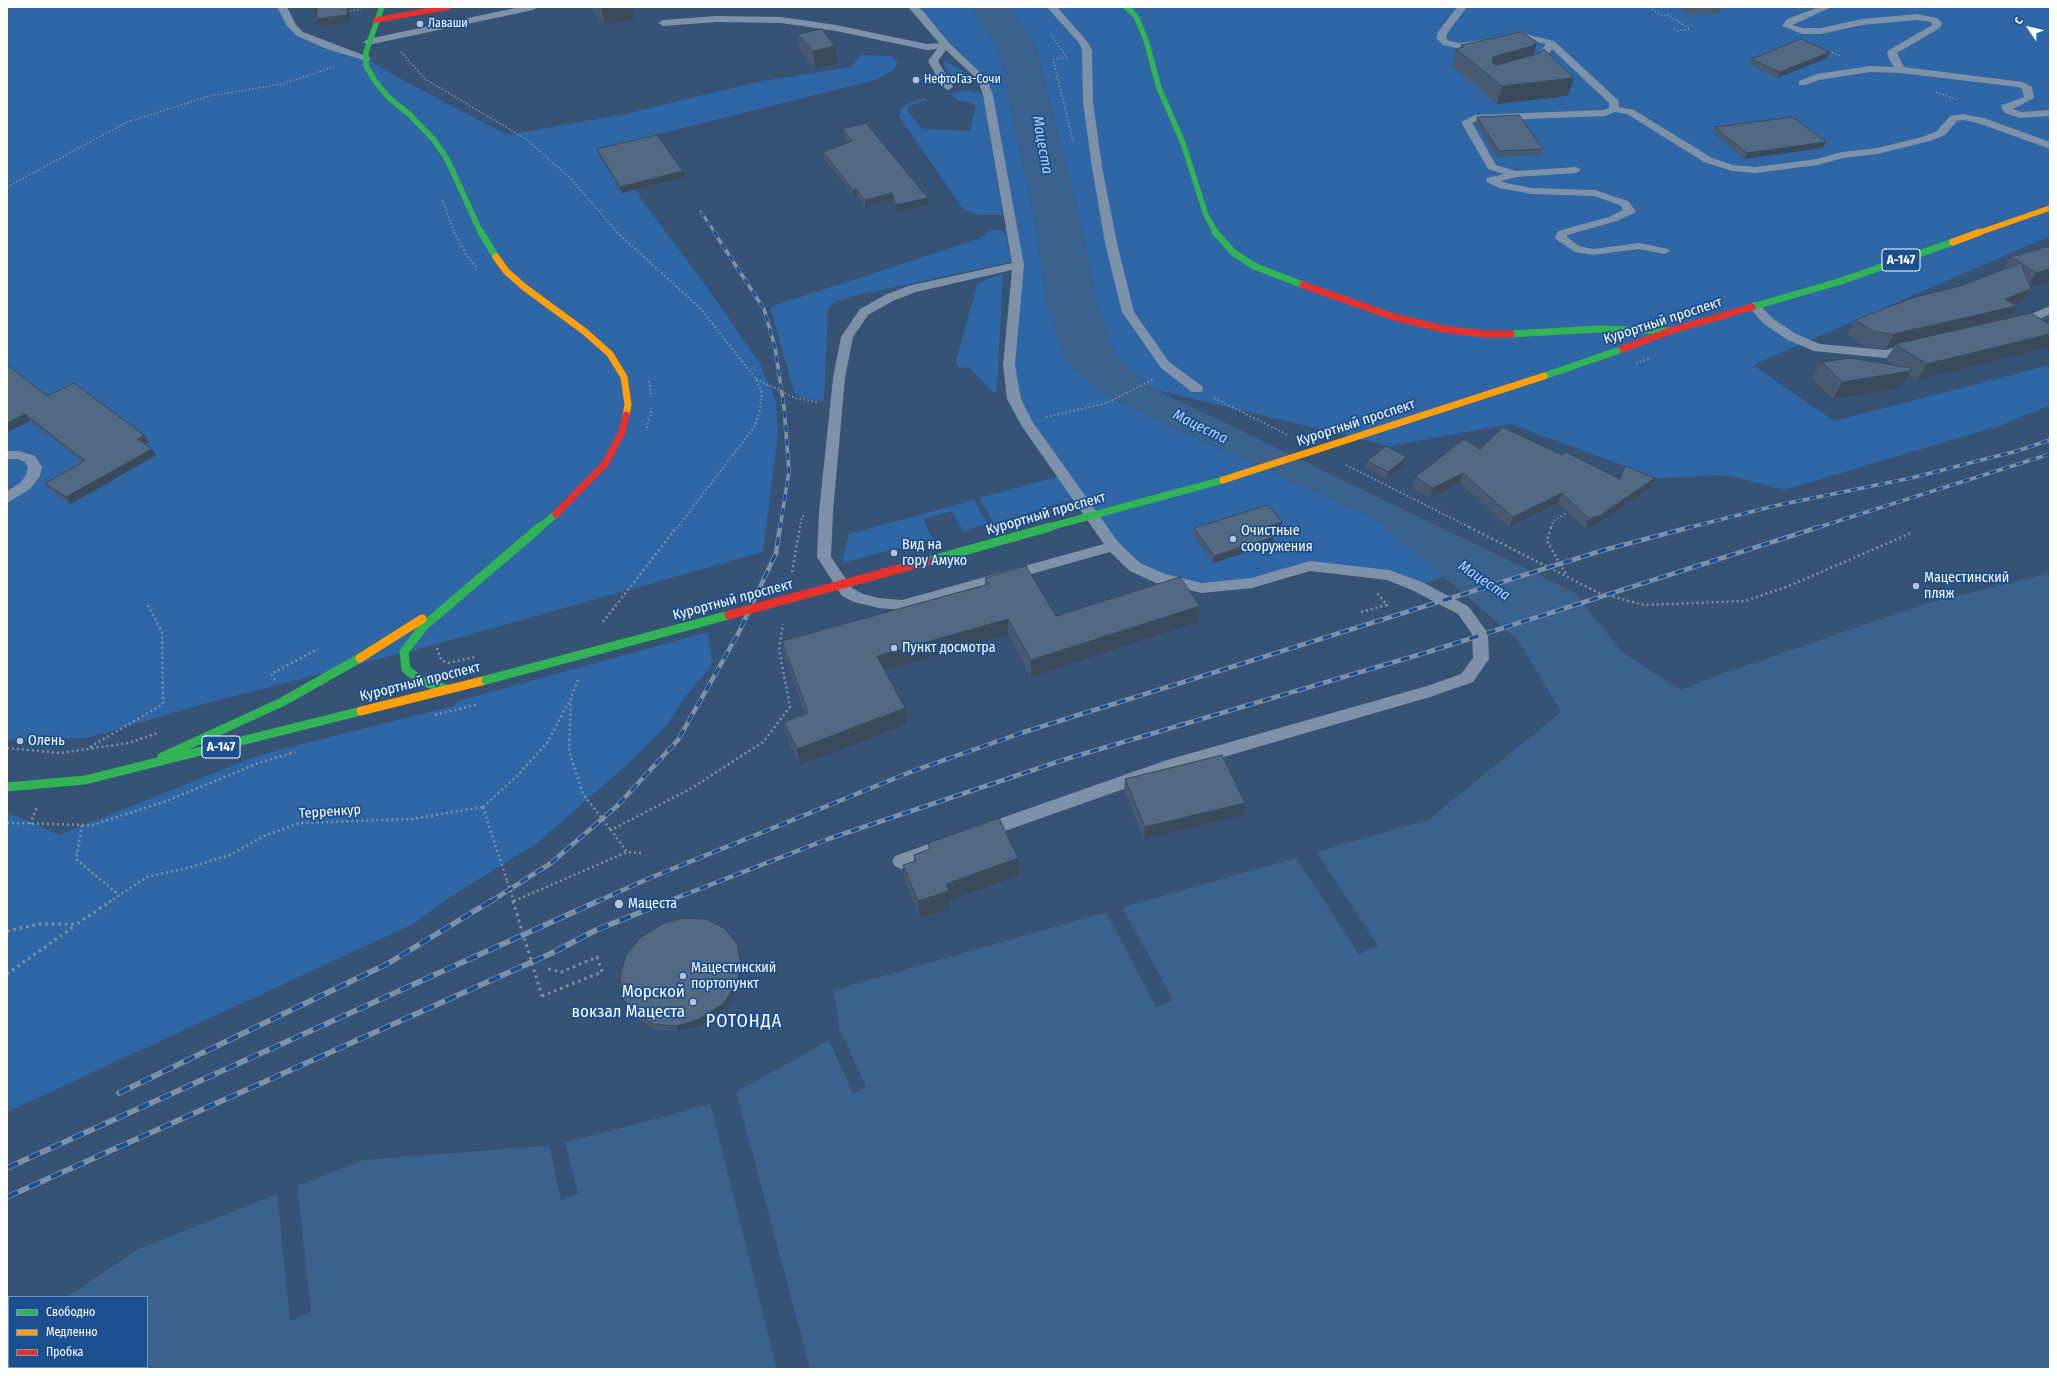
<!DOCTYPE html>
<html>
<head>
<meta charset="utf-8">
<style>
  body { margin:0 }
  #map { position:relative; width:2057px; height:1376px; overflow:hidden; background:#365274; font-family:"Fira Sans Condensed",sans-serif }
  canvas { display:block }
  .frame { position:absolute; inset:0; border:8px solid #fff; pointer-events:none }
  .legend { position:absolute; left:8px; top:1296px; width:140px; height:72px; box-sizing:border-box; background:#1b4f8f; border:1px solid #7695bc; margin:0; padding:5px 7px; list-style:none; font-size:12px; color:#fff }
  .legend li { display:flex; align-items:center; gap:8px; height:20px }
  .legend b { width:20px; border:1px solid #7695bc }
  .north { position:absolute; left:2009px; top:8px; width:40px; height:40px; -webkit-text-stroke:3px #1b4f8f; paint-order:stroke; rotate:305deg; font-size:11px; font-weight:700; line-height:16px; text-align:center; color:#fff }
  .north::after { content:''; display:block; margin:auto; width:14px; height:18px; background:#fff; clip-path:polygon(50% 0,100% 100%,50% 72%,0 100%) }
</style>
</head>
<body>
<div id="map">
<canvas width="2057" height="1376"></canvas>
<div class="frame"></div>
<ul class="legend">
<li><b style="height:5px;background:#30b455"></b>Свободно</li>
<li><b style="height:5px;background:#ff9f0a"></b>Медленно</li>
<li><b style="height:5px;background:#e5322d"></b>Пробка</li>
</ul>
<div class="north">С</div>
</div>
<script>
const c = document.querySelector('canvas').getContext('2d');
c.lineJoin = 'round';
function fillPath(path, color) {
  c.fillStyle = color;
  c.fill(path, 'evenodd');
}
function poly(rows) {
  const path = new Path2D();
  for (const r of rows) {
    path.moveTo(r[0], r[1]);
    for (let i = 2; i < r.length; i += 2) path.lineTo(r[i], r[i + 1]);
  }
  return path;
}
function stroke(path, color, width, dash) {
  c.strokeStyle = color;
  c.lineWidth = width;
  c.lineCap = dash ? 'butt' : 'round';
  c.setLineDash(dash || []);
  c.stroke(path);
}
function write(font, color, halo, rows, align = 'center') {
  c.font = font + ' "Fira Sans Condensed",sans-serif';
  c.lineWidth = 3.5;
  c.setLineDash([]);
  c.textBaseline = 'middle';
  c.strokeStyle = halo;
  c.fillStyle = color;
  for (const [text, x, y, turn = 0] of rows) {
    c.save();
    c.translate(x, y);
    c.rotate((+turn || 0) * Math.PI / 180);
    c.textAlign = isNaN(turn) ? turn : align;
    if (halo) c.strokeText(text, 0, 0);
    c.fillText(text, 0, 0);
    c.restore();
  }
}
fillPath(poly([
  [7,7,282,7,300,34,366,58,406,82,508,135,625,114,757,82,851,67,861,55,891,56,898,62,894,70,875,80,611,146,641,199,709,290,760,364,776,401,778,434,763,552,426,647,207,703,87,738,7,740],
  [913,7,971,7,999,51,1035,221,1047,306,1066,361,1103,394,1169,426,1374,518,1444,576,1417,586,1389,575,1292,570,1202,588,1135,567,1084,496,994,523,979,498,1068,474,1014,399,1018,265,982,79],
  [1009,7,2050,7,2050,236,1753,365,1834,421,2050,365,2050,405,2002,425,1784,490,1727,475,1657,478,1511,424,1390,446,1156,390,1126,366,1112,347,1096,299,1080,220,1035,45],
  [946,61,964,72,965,73,963,77,958,78,950,74,943,63],
  [971,90,983,95,1003,215,977,215,963,209,898,115,900,115,901,109,905,105,924,98,926,100,909,106,907,110,922,129,970,131,976,106,971,103,957,100,950,93],
  [990,230,1000,230,1006,233,1011,262,845,298,832,304,828,310,824,401,803,398,794,392,770,307,981,238],
  [1003,274,997,388,995,392,992,392,969,367,961,368,958,367,956,362,977,285,986,279],
  [974,500,988,524,963,531,952,511,923,519,933,539,842,563,849,534],
  [708,632,712,665,686,696,667,725,628,764,536,844,450,897,413,924,7,1112,7,814,17,816,59,835,259,755,454,706,458,701]
]), '#2f66a5');
fillPath(poly([
  [971,7,1009,7,1035,45,1080,220,1096,299,1112,347,1126,366,1157,390,1574,592,1622,652,1681,690,1715,676,1925,604,2050,573,2050,1369,7,1369,7,1338,9,1336,9,1367,147,1367,147,1297,67,1297,138,1249,363,1160,557,1145,710,1104,736,1092,840,1034,834,990,1428,820,1561,712,1518,640,1374,518,1169,426,1103,394,1066,361,1047,306,1035,221,999,51]
]), '#3b618d');
fillPath(poly([
  [1315,850,1378,946,1359,954,1295,856],
  [1121,905,1173,1000,1156,1007,1105,910],
  [836,1022,866,1087,853,1094,828,1038,838,1033],
  [735,1090,736,1092,810,1369,777,1369,710,1102],
  [565,1141,578,1193,561,1200,549,1144],
  [297,1184,311,1312,290,1321,277,1192]
]), '#365274');
stroke(poly([
  [1649,7,1662,16,1668,15,1690,29,1677,31,1674,29],
  [350,11,361,10],
  [1051,34,1067,58,1053,59,1073,141],
  [1822,49,1842,56],
  [401,52,425,79,526,139,571,179,618,233],
  [1936,92,1958,100],
  [7,187,127,122,210,96,282,84,336,66],
  [442,200,455,233]
]), '#7d92a8', 1.5, [1.5, 2]);
stroke(poly([
  [454,232,467,256,477,268],
  [617,232,701,309,756,379,762,393,760,410,755,426,677,528],
  [756,379,795,398,818,402],
  [649,381,651,395],
  [1214,398,1288,435],
  [1046,417,1107,403,1154,379],
  [647,428,652,408],
  [1346,465,1471,528],
  [800,528,802,517,806,514],
  [1551,528,1553,521,1567,513]
]), '#7d92a8', 2, [1.5, 2.5]);
stroke(poly([
  [1469,527,1599,593,1644,605,1745,601,1789,586,1911,533],
  [1551,527,1547,541,1567,576],
  [792,572,800,527],
  [1361,612,1387,605,1377,593],
  [603,622,677,527],
  [437,648,441,660,448,663],
  [275,680,271,674,318,649],
  [578,680,571,697,569,751,583,794,611,830],
  [90,747,163,704,162,632,148,605],
  [7,748,60,753,129,743,157,733],
  [483,807,517,776,547,743,571,698],
  [483,807,507,881],
  [7,823,92,825,164,802,261,762,295,752],
  [30,824,37,807],
  [82,825,76,859,119,895],
  [641,853,627,852,611,830,692,788,763,742,790,707,779,649,783,624],
  [514,901,627,852],
  [109,902,147,877,191,867,230,855,266,835,300,823,412,819,483,807]
]), '#7d92a8', 2.5, [2, 3]);
stroke(poly([
  [7,931,40,924,77,924,111,901],
  [7,974,76,925],
  [542,996,602,972,597,957,561,972,545,968]
]), '#7d92a8', 3, [2.5, 4]);
fillPath(poly([
  [277,7,287,7,296,25,303,32,371,58,369,60,363,60,327,49,297,36,287,26,277,7],
  [520,7,538,7,533,10,368,45,363,42,368,39,520,7],
  [908,7,918,7,923,11,949,43,987,79,993,95,1024,265,1015,365,1021,399,1032,421,1118,542,1140,563,1165,574,1202,583,1251,578,1310,561,1389,570,1422,582,1468,606,1488,633,1489,659,1473,682,1430,697,1175,771,982,839,976,837,973,832,976,827,1167,760,1427,686,1461,674,1473,658,1472,634,1458,614,1412,590,1387,580,1310,571,1252,588,1202,593,1156,583,1130,571,1110,552,902,610,879,608,854,602,842,596,817,557,819,512,833,378,841,337,860,309,885,295,908,286,1012,263,983,95,978,80,946,50,938,61,953,87,948,90,943,87,928,61,937,49,927,50,836,31,781,23,716,22,663,26,658,23,663,20,716,16,781,17,836,25,927,44,939,43,908,7],
  [1012,270,1003,365,1007,399,1021,425,1104,544,902,600,879,598,863,594,852,588,831,557,833,512,845,378,853,337,868,315,893,301,916,292,1012,270],
  [1047,7,1057,7,1086,40,1092,50,1093,102,1102,167,1117,243,1134,312,1169,362,1202,386,1203,389,1202,392,1192,392,1161,368,1122,312,1105,243,1092,167,1083,102,1082,50,1079,43,1047,7],
  [1457,7,1467,7,1448,32,1446,38,1449,41,1460,43,1481,40,1484,41,1484,45,1460,49,1443,45,1436,38,1438,32,1457,7],
  [1819,7,1832,7,1792,25,1803,28,1821,28,1862,19,1917,14,1937,18,1942,23,1940,28,1897,53,1904,67,2023,82,2032,87,2034,98,2013,109,2021,112,2050,110,2050,116,2020,118,2005,113,2001,107,2002,105,2024,97,2022,89,2018,87,1901,73,1870,72,1819,80,1805,85,1799,85,1799,81,1817,74,1870,66,1894,67,1889,59,1887,52,1889,50,1932,25,1931,22,1917,20,1862,25,1821,34,1802,34,1782,26,1787,19,1819,7],
  [1517,32,1554,41,1618,100,1619,107,1634,110,1712,158,1733,165,1755,167,1817,159,1842,152,1877,148,1922,137,1937,131,1950,116,1963,114,1984,118,2050,142,2050,149,1978,123,1963,120,1957,121,1945,135,1930,141,1877,154,1843,158,1818,165,1755,173,1732,171,1704,162,1627,114,1615,112,1605,116,1477,121,1472,123,1496,165,1516,171,1576,167,1581,170,1576,173,1517,177,1501,181,1506,183,1532,188,1595,190,1628,201,1636,211,1634,213,1617,221,1567,235,1567,237,1579,246,1593,249,1639,243,1668,249,1670,251,1664,254,1639,249,1593,255,1575,252,1557,240,1555,238,1558,231,1609,217,1623,210,1620,205,1594,196,1532,194,1499,188,1487,182,1486,180,1487,178,1504,174,1488,169,1461,122,1475,115,1603,110,1609,108,1609,103,1552,49,1549,53,1543,53,1541,51,1546,44,1518,38,1508,41,1503,38,1517,32],
  [1754,302,1758,303,1772,318,1796,334,1820,344,1886,350,1910,344,1916,348,1914,351,1886,358,1814,351,1788,340,1764,324,1748,306,1754,302],
  [2050,306,2050,314,2020,328,2012,328,2010,325,2012,322,2050,306],
  [7,451,19,451,35,456,42,467,40,476,30,489,7,503,7,491,20,483,26,475,28,467,25,462,18,459,7,459,7,451],
  [934,842,940,844,943,849,940,854,901,869,895,866,892,861,895,856,934,842]
]), '#7d92a8');
stroke(poly([
  [382,7,366,52,366,66,375,81,389,98,409,114,434,140,447,159,481,233],
  [1126,7,1136,16,1146,40,1159,88,1183,143,1206,215,1216,233]
]), '#30b455', 5.5);
stroke(poly([
  [481,232,496,257],
  [1215,232,1234,253,1254,266,1303,285],
  [1752,307,1841,281,1953,242],
  [1511,334,1599,329,1670,331],
  [539,528,556,514]
]), '#30b455', 7);
stroke(poly([
  [447,689,421,681,406,669,404,652,424,626,540,527],
  [162,757,282,702,360,658],
  [7,787,85,780,361,711]
]), '#30b455', 9);
stroke(poly([
  [1978,233,2050,208]
]), '#ff9f0a', 5.5);
stroke(poly([
  [1953,242,1980,232],
  [496,257,506,271,524,287,584,331,610,354,624,377,628,405,626,415]
]), '#ff9f0a', 7);
stroke(poly([
  [360,658,422,619],
  [361,711,486,680]
]), '#ff9f0a', 9);
stroke(poly([
  [376,20,449,7]
]), '#e5322d', 5.5);
stroke(poly([
  [1303,285,1394,317,1443,329,1484,334,1511,334],
  [1617,351,1670,331,1752,307],
  [556,514,605,464,622,432,626,415]
]), '#e5322d', 7);
const railFar3 = poly([
  [701,212,715,233]
]);
const railFar2 = poly([
  [714,232,764,309,775,347,784,407,789,471,780,528],
  [1687,528,1774,506,1911,478,2017,451,2050,440],
  [1816,528,2050,454]
]);
const railFar1 = poly([
  [490,902,551,863,617,806,678,740,739,632,776,553,780,527],
  [596,902,650,878,913,771,1021,733,1604,550,1691,527],
  [666,902,828,839,1066,759,1428,652,1819,527]
]);
const rail = poly([
  [119,1093,387,964,491,901],
  [7,1168,598,901],
  [7,1197,552,953,596,930,669,901]
]);
stroke(railFar3, '#7e92a7', 3);
stroke(railFar2, '#7e92a7', 3.5);
stroke(railFar1, '#7e92a7', 4.5);
stroke(rail, '#7e92a7', 5.5);
stroke(railFar3, '#1b4f8f', 2, [5.5]);
stroke(railFar2, '#1b4f8f', 2.5, [7]);
stroke(railFar1, '#1b4f8f', 3, [9]);
stroke(rail, '#1b4f8f', 4, [12]);
stroke(poly([
  [1636,363,1651,358]
]), '#7d92a8', 2, [1.5, 2.5]);
stroke(poly([
  [448,663,475,657],
  [435,715,479,704],
  [507,881,514,902]
]), '#7d92a8', 2.5, [2, 3]);
stroke(poly([
  [513,901,542,996]
]), '#7d92a8', 3, [2.5, 4]);
stroke(poly([
  [1544,376,1617,351],
  [1046,528,1223,480]
]), '#30b455', 7);
stroke(poly([
  [928,561,1050,527],
  [486,680,729,615]
]), '#30b455', 9);
stroke(poly([
  [1223,480,1544,376]
]), '#ff9f0a', 7);
stroke(poly([
  [729,615,928,561]
]), '#e5322d', 9);
fillPath(poly([
  [589,7,632,7,634,19,605,26,590,8],
  [1679,7,1721,7,1719,13,1690,15],
  [798,34,837,64,815,69,800,51],
  [1461,45,1533,55,1568,96,1497,104,1452,66,1456,49,1460,48],
  [1830,52,1827,58,1777,78,1749,64,1751,59],
  [1477,117,1543,149,1541,155,1497,157,1476,123],
  [1715,127,1823,148,1744,159,1713,133],
  [842,129,928,198,928,205,896,212,893,199,865,207,857,196,854,196,824,159,823,152,848,142,843,136],
  [597,149,683,171,684,177,622,193,599,155],
  [2050,246,2030,286,2031,289,2021,303,2016,305,2017,306,2009,318,2050,347,1917,380,1909,374,1900,388,1833,399,1812,379,1822,362,1894,365,1886,359,1894,347,1886,348,1866,347,1847,334,1855,320,1960,286,2003,270,2011,257],
  [7,365,47,396,149,442,145,444,156,455,71,504,50,489,45,483,83,462,30,421,7,432],
  [1562,455,1620,479,1651,487,1596,525,1585,528,1558,503,1509,527,1460,483,1430,498,1412,487,1415,477],
  [1407,457,1405,463,1387,478,1365,468,1367,461],
  [1282,522,1280,529,1270,532,1273,544,1213,563,1193,535,1194,528],
  [985,578,1056,616,1198,622,1031,677,1008,635,885,671,907,724,800,765,787,738,784,722,805,714,785,658,782,641,985,585],
  [1125,779,1243,815,1144,839,1124,791],
  [928,843,1018,876,950,900,950,908,920,918,905,882,903,865,914,861,914,855,929,849],
  [739,950,743,970,738,990,725,1009,700,1026,678,1031,656,1029,637,1019,625,1002,622,997]
]), '#475a72');
fillPath(poly([
  [311,7,319,7,320,10,313,11],
  [347,7,350,7,350,22,320,26,317,19],
  [601,7,632,7,634,19,605,26],
  [1537,42,1532,59,1489,75,1493,57],
  [835,46,837,64,815,69,813,51],
  [1830,52,1827,58,1777,78,1780,72],
  [1574,78,1568,96,1497,104,1502,86],
  [1826,142,1823,148,1744,159,1747,153],
  [683,171,684,177,622,193,620,187],
  [856,189,857,196,854,196,853,190],
  [892,193,893,199,865,207,865,200],
  [928,198,928,205,896,212,895,205],
  [2050,269,2050,281,2027,287,2036,273],
  [2031,289,2021,303,2008,308,2017,306,2007,321,1895,344,1894,347,1886,348,1894,334,2005,299],
  [2050,334,2050,347,1917,380,1927,364],
  [1911,371,1900,388,1833,399,1842,382],
  [25,414,30,421,7,432,7,423],
  [144,435,149,442,142,445,138,439],
  [152,449,156,455,71,504,66,497],
  [1407,457,1405,463,1387,478,1388,472],
  [1463,473,1460,483,1430,498,1433,488],
  [1655,478,1651,487,1596,525,1585,528,1589,519],
  [1562,493,1558,503,1509,527,1513,517],
  [1282,522,1280,529,1265,534,1266,527],
  [1274,537,1273,544,1213,563,1214,556],
  [1200,606,1198,622,1031,677,1031,660],
  [1008,619,1008,635,879,672,877,656],
  [905,708,907,724,800,765,797,749],
  [1245,803,1243,815,1144,839,1145,827],
  [1018,858,1018,876,950,900,950,908,920,918,918,901,946,884],
  [737,944,739,950,743,970,738,990,725,1009,700,1026,678,1031,676,1026]
]), '#394a5c');
const building = poly([
  [317,7,347,7,347,15,317,19,317,7],
  [822,29,835,46,813,51,798,34,822,29],
  [1521,32,1537,42,1532,46,1493,57,1492,63,1497,65,1540,53,1544,49,1574,78,1502,86,1456,49,1464,47,1461,45,1521,32],
  [1801,39,1830,52,1780,72,1751,59,1801,39],
  [1519,115,1543,149,1499,151,1477,117,1519,115],
  [1793,117,1826,142,1747,153,1715,127,1793,117],
  [866,123,928,198,895,205,892,193,865,200,856,189,853,190,823,152,852,141,842,129,866,123],
  [657,135,683,171,620,187,597,149,657,135],
  [2050,246,2050,269,2036,273,2021,263,2031,289,2005,299,2017,306,1894,334,1875,332,1855,320,1915,297,1960,286,2021,263,2011,257,2050,246],
  [2031,313,2050,325,2050,334,1927,364,1895,344,2031,313],
  [1850,358,1911,368,1911,371,1842,382,1822,362,1850,358],
  [7,365,47,396,74,383,144,435,138,439,152,449,66,497,45,483,85,461,25,414,7,423,7,365],
  [1503,427,1562,455,1566,452,1620,479,1625,466,1655,478,1601,515,1589,519,1562,493,1513,517,1463,473,1433,488,1415,477,1464,439,1480,449,1503,427],
  [1386,446,1407,457,1388,472,1367,461,1386,446],
  [1268,505,1282,522,1266,527,1274,537,1214,556,1194,528,1268,505],
  [1026,566,1056,616,1180,577,1200,606,1031,660,1008,619,877,656,905,708,797,749,784,722,808,713,782,641,989,584,985,578,1026,566],
  [1222,755,1245,803,1145,827,1125,779,1222,755],
  [999,818,1018,858,946,884,949,891,918,901,903,865,916,861,914,855,930,849,928,843,999,818],
  [683,918,706,919,725,929,737,944,741,964,736,985,723,1004,697,1020,676,1026,653,1024,634,1014,622,997,620,976,626,955,641,937,662,924,683,918]
]);
fillPath(building, '#526984');
stroke(building, '#394a5c', 1);
for (const [x, y, r, color] of [
  [420,24,4,"#b9c2ce"],
  [916,80,4,"#b9c2ce"],
  [1233,539,4,"#b9c2ce"],
  [894,553,4,"#b9c2ce"],
  [1916,586,4,"#b9c2ce"],
  [894,648,4,"#b9c2ce"],
  [20,741,4,"#b9c2ce"],
  [619,904,5,"#b9c2ce"],
  [683,976,4,"#b9c2ce"],
  [693,1002,4,"#b9c2ce"]
]) {
  const dot = new Path2D();
  dot.arc(x, y, r, 0, 2 * Math.PI);
  c.fillStyle = color;
  c.fill(dot);
  stroke(dot, '#1b4f8f', 1.5);
}
write('12px', '#fff', '#1b4f8f', [
  ["Лаваши",428,24],
  ["НефтоГаз-Сочи",924,80]
], 'left');
for (const [x, y, w] of [
  [1901,260,38],
  [221,747,38]
]) {
  const box = new Path2D();
  box.roundRect(x - w / 2, y - 11, w, 22, 3);
  c.fillStyle = '#1b4f8f';
  c.fill(box);
  stroke(box, '#fff', 1);
}
write('bold 13px', '#fff', null, [
  ["А-147",1901,260],
  ["А-147",221,747]
]);
write('14px', '#fff', '#1b4f8f', [
  ["Курортный проспект",1663,321,-18],
  ["Курортный проспект",1356,423,-18],
  ["Курортный проспект",1046,514,-16],
  ["Курортный проспект",733,600,-15],
  ["Курортный проспект",420,682,-14],
  ["Терренкур",330,812,-4]
]);
write('14px', '#fff', '#1b4f8f', [
  ["Очистные",1241,531],
  ["сооружения",1241,547],
  ["Вид на",902,545],
  ["гору Амуко",902,561],
  ["Мацестинский",1924,578],
  ["пляж",1924,594],
  ["Пункт досмотра",902,648],
  ["Олень",28,741],
  ["Мацеста",628,904],
  ["Мацестинский",691,968],
  ["портопункт",691,984]
], 'left');
write('italic 15px', '#b5d3f5', '#1b4f8f', [
  ["Мацеста",1042,145,80],
  ["Мацеста",1200,427,26],
  ["Мацеста",1484,581,34]
]);
write('17px', '#fff', '#1b4f8f', [
  ["Морской",685,992],
  ["вокзал Мацеста",685,1012]
], 'right');
c.letterSpacing = '1px';
write('18px', '#fff', '#1b4f8f', [
  ["РОТОНДА",744,1022]
]);
c.letterSpacing = '0px';
</script>
</body>
</html>
